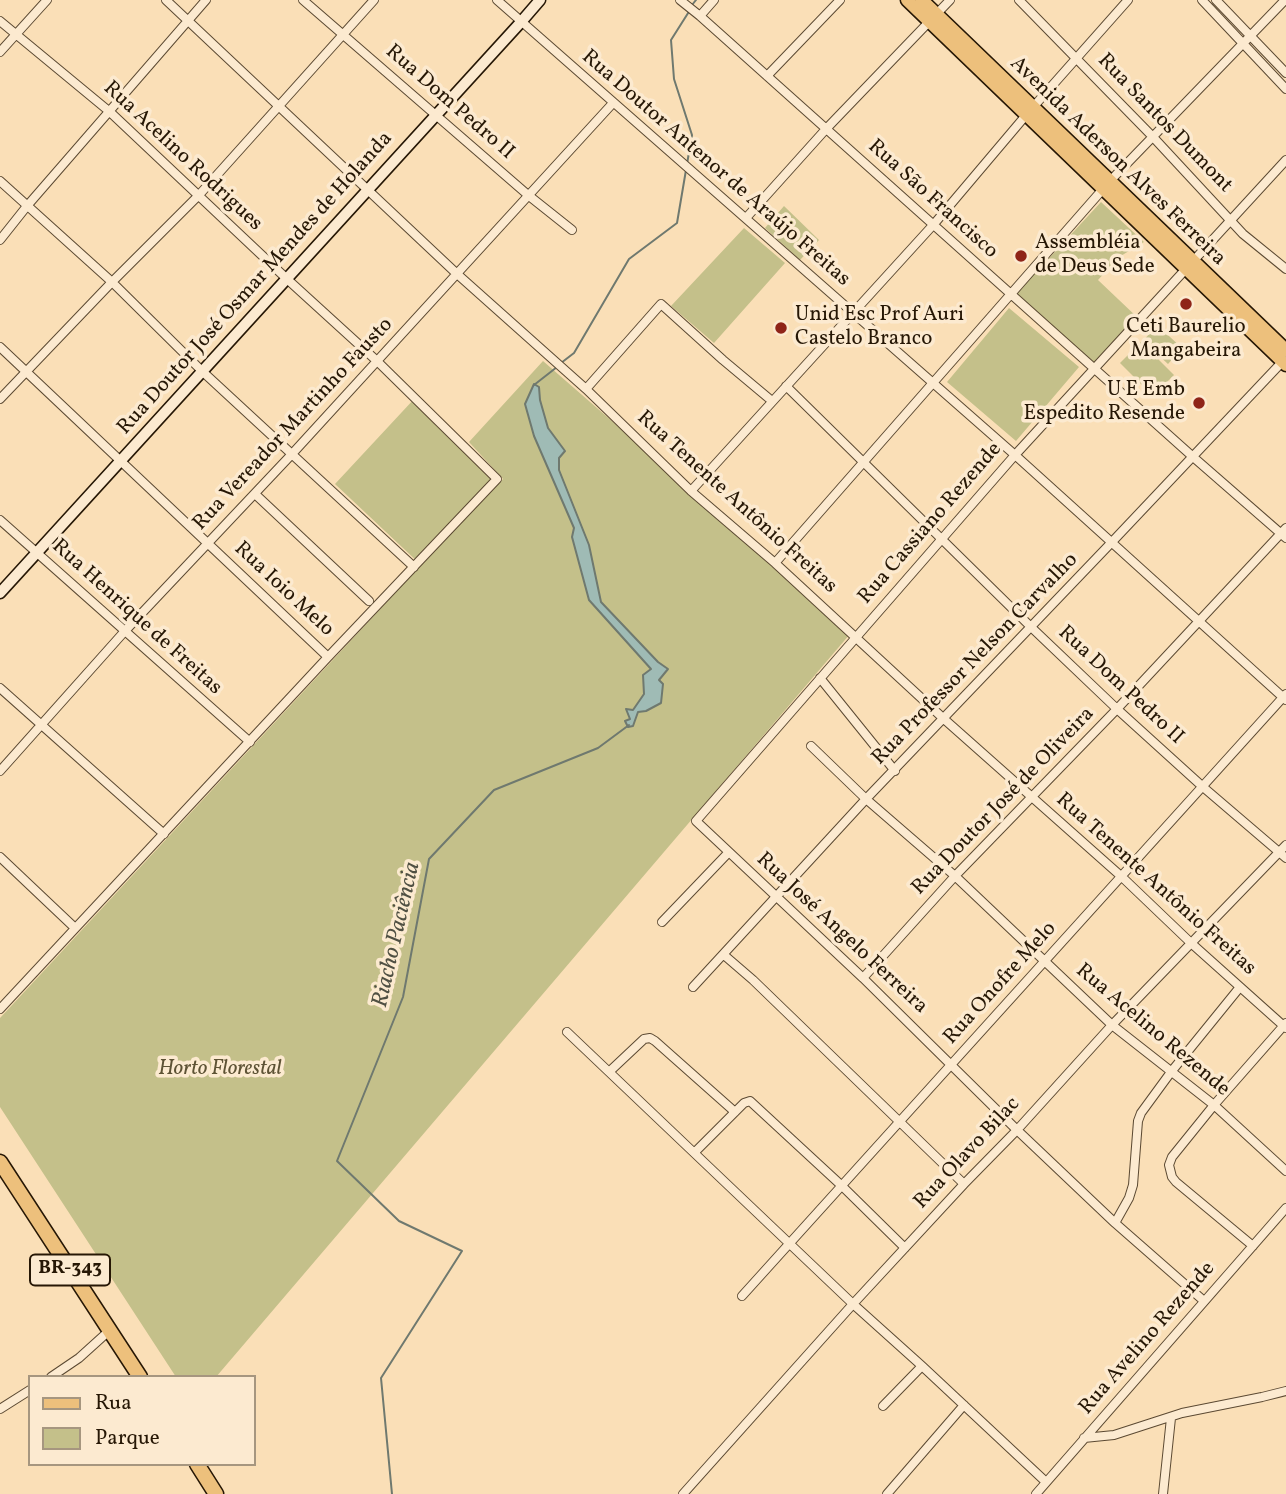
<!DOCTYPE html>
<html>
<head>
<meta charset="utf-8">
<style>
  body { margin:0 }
  #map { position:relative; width:1286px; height:1494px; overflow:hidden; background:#fadfb7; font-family:Vollkorn,serif }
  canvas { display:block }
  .legend { position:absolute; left:28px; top:1375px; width:228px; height:91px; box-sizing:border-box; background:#fcead0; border:2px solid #a6967f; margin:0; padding:9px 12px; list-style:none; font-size:21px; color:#261705 }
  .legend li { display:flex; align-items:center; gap:14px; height:35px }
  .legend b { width:35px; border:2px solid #a6967f }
</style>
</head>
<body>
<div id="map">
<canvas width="1286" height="1494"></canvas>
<ul class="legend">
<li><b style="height:9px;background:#edc07c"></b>Rua</li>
<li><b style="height:19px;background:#c4c08a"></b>Parque</li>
</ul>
</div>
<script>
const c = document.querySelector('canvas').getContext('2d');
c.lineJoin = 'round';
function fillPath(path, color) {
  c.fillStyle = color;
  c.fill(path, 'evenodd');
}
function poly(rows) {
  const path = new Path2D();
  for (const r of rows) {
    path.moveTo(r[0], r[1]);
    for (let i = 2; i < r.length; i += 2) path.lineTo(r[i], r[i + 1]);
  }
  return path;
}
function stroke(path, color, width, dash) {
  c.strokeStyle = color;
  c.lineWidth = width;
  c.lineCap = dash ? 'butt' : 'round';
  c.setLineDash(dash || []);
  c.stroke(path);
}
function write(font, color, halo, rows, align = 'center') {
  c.font = font + ' Vollkorn,serif';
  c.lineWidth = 7;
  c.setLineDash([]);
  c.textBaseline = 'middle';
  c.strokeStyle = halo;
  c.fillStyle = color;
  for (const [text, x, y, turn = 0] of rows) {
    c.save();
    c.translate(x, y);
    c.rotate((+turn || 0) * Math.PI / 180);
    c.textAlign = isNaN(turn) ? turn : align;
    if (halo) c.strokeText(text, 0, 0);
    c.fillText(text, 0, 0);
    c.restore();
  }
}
fillPath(poly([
  [1101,202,1144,242,1119,257,1098,280,1138,318,1091,368,1014,296],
  [784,206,819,240,800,260,765,228],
  [744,228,785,263,714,343,671,306],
  [1009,308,1079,367,1016,441,947,382],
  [1157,325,1182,348,1168,364,1143,341],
  [1141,342,1174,375,1153,396,1120,363],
  [543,361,690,489,850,634,216,1377,176,1377,0,1107,0,1018,421,565,335,484,415,398,499,483,503,479,469,442]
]), '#c4c08a');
const water = poly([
  [534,384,539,387,540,400,548,428,565,451,559,458,559,470,589,545,601,602,658,662,668,669,659,680,663,684,661,703,646,711,638,712,633,726,628,727,625,721,630,719,626,709,633,710,644,694,643,675,651,669,589,600,572,537,574,528,534,436,525,404,534,384]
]);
fillPath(water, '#9fbbb5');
stroke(water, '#6f796f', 2);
stroke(poly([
  [692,5,696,0],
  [687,164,692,135,674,79,671,40,690,10],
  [561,363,574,353,629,259,677,223,686,170],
  [534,385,557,367],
  [392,1494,381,1378,462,1251,399,1221,337,1161,403,997,429,859,494,790,598,748,629,725]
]), '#6f796f', 2);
const street = poly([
  [166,0,456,273,586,389,691,491,775,563,944,719,1122,877,1191,943,1286,1028],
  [303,0,528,195,572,230],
  [497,0,1015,455,1286,700],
  [680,0,700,16,1192,456,1286,538],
  [1019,0,1153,137,1243,234,1286,269],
  [1202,0,1286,89],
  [1216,0,1286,73],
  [700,16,714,0],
  [0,21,110,112,287,279,377,361,497,479,328,657,0,1009],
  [0,52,47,0],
  [767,76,840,0],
  [0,181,112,282,203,372,414,567],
  [746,218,826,129,950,0],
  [0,240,27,206,206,0],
  [0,347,328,657],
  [786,386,1031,627,1117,709,1203,787,1286,858],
  [586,389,661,304,723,360,772,401],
  [0,399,112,282,199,195,374,0],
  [691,491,934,224,1027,114,1128,0],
  [255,494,369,601],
  [0,520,250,742],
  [775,563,1110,181,1285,0],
  [820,678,895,771],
  [0,688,164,834],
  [811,746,866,799,955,876,1112,1025,1214,1105,1286,1171],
  [0,771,124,632,292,454,613,103],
  [0,857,75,928],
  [662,922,729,852],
  [724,955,753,980,964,1184],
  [863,978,955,876,1117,709,1286,528],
  [693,987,866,799,1111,543,1284,360],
  [567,1032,853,1304,922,1366,1046,1482],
  [610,1071,644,1039,650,1038,655,1041,735,1112],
  [695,1152,744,1103,750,1101,842,1186,905,1248],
  [1115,1223,1129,1198,1133,1185,1138,1121,1141,1113,1171,1072,1240,987],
  [1253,1246,1176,1182,1172,1177,1169,1165,1172,1157,1214,1105,1286,1023],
  [742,1296,1286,694],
  [1204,1301,1115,1223,1017,1130,863,978,696,821,1015,455,1286,160],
  [51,1377,79,1358,110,1330],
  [883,1406,922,1366],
  [0,1409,30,1390],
  [1084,1438,1114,1435,1182,1413,1262,1397,1286,1391],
  [683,1494,853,1304,964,1184,1017,1130,1112,1025,1286,845],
  [887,1494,964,1405],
  [1036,1494,1286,1208],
  [1163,1494,1171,1418]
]);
const secondary = poly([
  [0,593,521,22,540,0]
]);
const primary = poly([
  [907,0,1286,365],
  [922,0,1286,350]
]);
const highway = poly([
  [0,1162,140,1377],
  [197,1464,216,1494]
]);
stroke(street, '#5b4932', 10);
stroke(secondary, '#261705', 13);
stroke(primary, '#261705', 15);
stroke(highway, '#261705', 17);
stroke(street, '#fcead0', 8);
stroke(secondary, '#fcead0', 10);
stroke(primary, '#edc07c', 12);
stroke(highway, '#edc07c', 14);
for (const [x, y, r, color] of [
  [1021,256,7,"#8f2418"],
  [1186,304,7,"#8f2418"],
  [781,328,7,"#8f2418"],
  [1199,403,7,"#8f2418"]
]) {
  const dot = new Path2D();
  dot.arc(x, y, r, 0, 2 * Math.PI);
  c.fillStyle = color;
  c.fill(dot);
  stroke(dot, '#fcead0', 2.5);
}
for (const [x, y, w] of [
  [70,1270,80]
]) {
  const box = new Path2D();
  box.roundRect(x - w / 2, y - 15.5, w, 31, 5);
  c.fillStyle = '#fcead0';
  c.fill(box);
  stroke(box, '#261705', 2);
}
write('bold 19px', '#261705', null, [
  ["BR-343",70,1270]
]);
write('21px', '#261705', '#fcead0', [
  ["Rua Dom Pedro II",449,103,41],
  ["Rua Santos Dumont",1164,124,46],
  ["Rua Acelino Rodrigues",182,157,43],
  ["Avenida Aderson Alves Ferreira",1117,162,44],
  ["Rua Doutor Antenor de Araújo Freitas",715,169,41],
  ["Rua São Francisco",932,200,42],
  ["Rua Doutor José Osmar Mendes de Holanda",256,284,-48],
  ["Rua Vereador Martinho Fausto",294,425,-47],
  ["Rua Tenente Antônio Freitas",736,503,42],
  ["Rua Cassiano Rezende",931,524,-49],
  ["Rua Ioio Melo",283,590,43],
  ["Rua Henrique de Freitas",136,618,42],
  ["Rua Professor Nelson Carvalho",976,660,-46],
  ["Rua Dom Pedro II",1120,686,43],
  ["Rua Doutor José de Oliveira",1004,802,-46],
  ["Rua Tenente Antônio Freitas",1155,885,42],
  ["Rua José Angelo Ferreira",841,934,43],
  ["Rua Onofre Melo",1001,984,-48],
  ["Rua Acelino Rezende",1152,1031,40],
  ["Rua Olavo Bilac",968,1154,-47],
  ["Rua Avelino Rezende",1148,1339,-49]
]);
write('21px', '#261705', '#fcead0', [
  ["Assembléia",1035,244],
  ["de Deus Sede",1035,268],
  ["Unid Esc Prof Auri",795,316],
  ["Castelo Branco",795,340],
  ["Ceti Baurelio",1186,328,"center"],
  ["Mangabeira",1186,352,"center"],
  ["U E Emb",1185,391,"right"],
  ["Espedito Resende",1185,415,"right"]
], 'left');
write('italic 21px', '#5d5234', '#fcead0', [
  ["Horto Florestal",220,1070]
]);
write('italic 23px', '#505043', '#fcead0', [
  ["Riacho Paciência",398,935,-77]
]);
</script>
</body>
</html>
